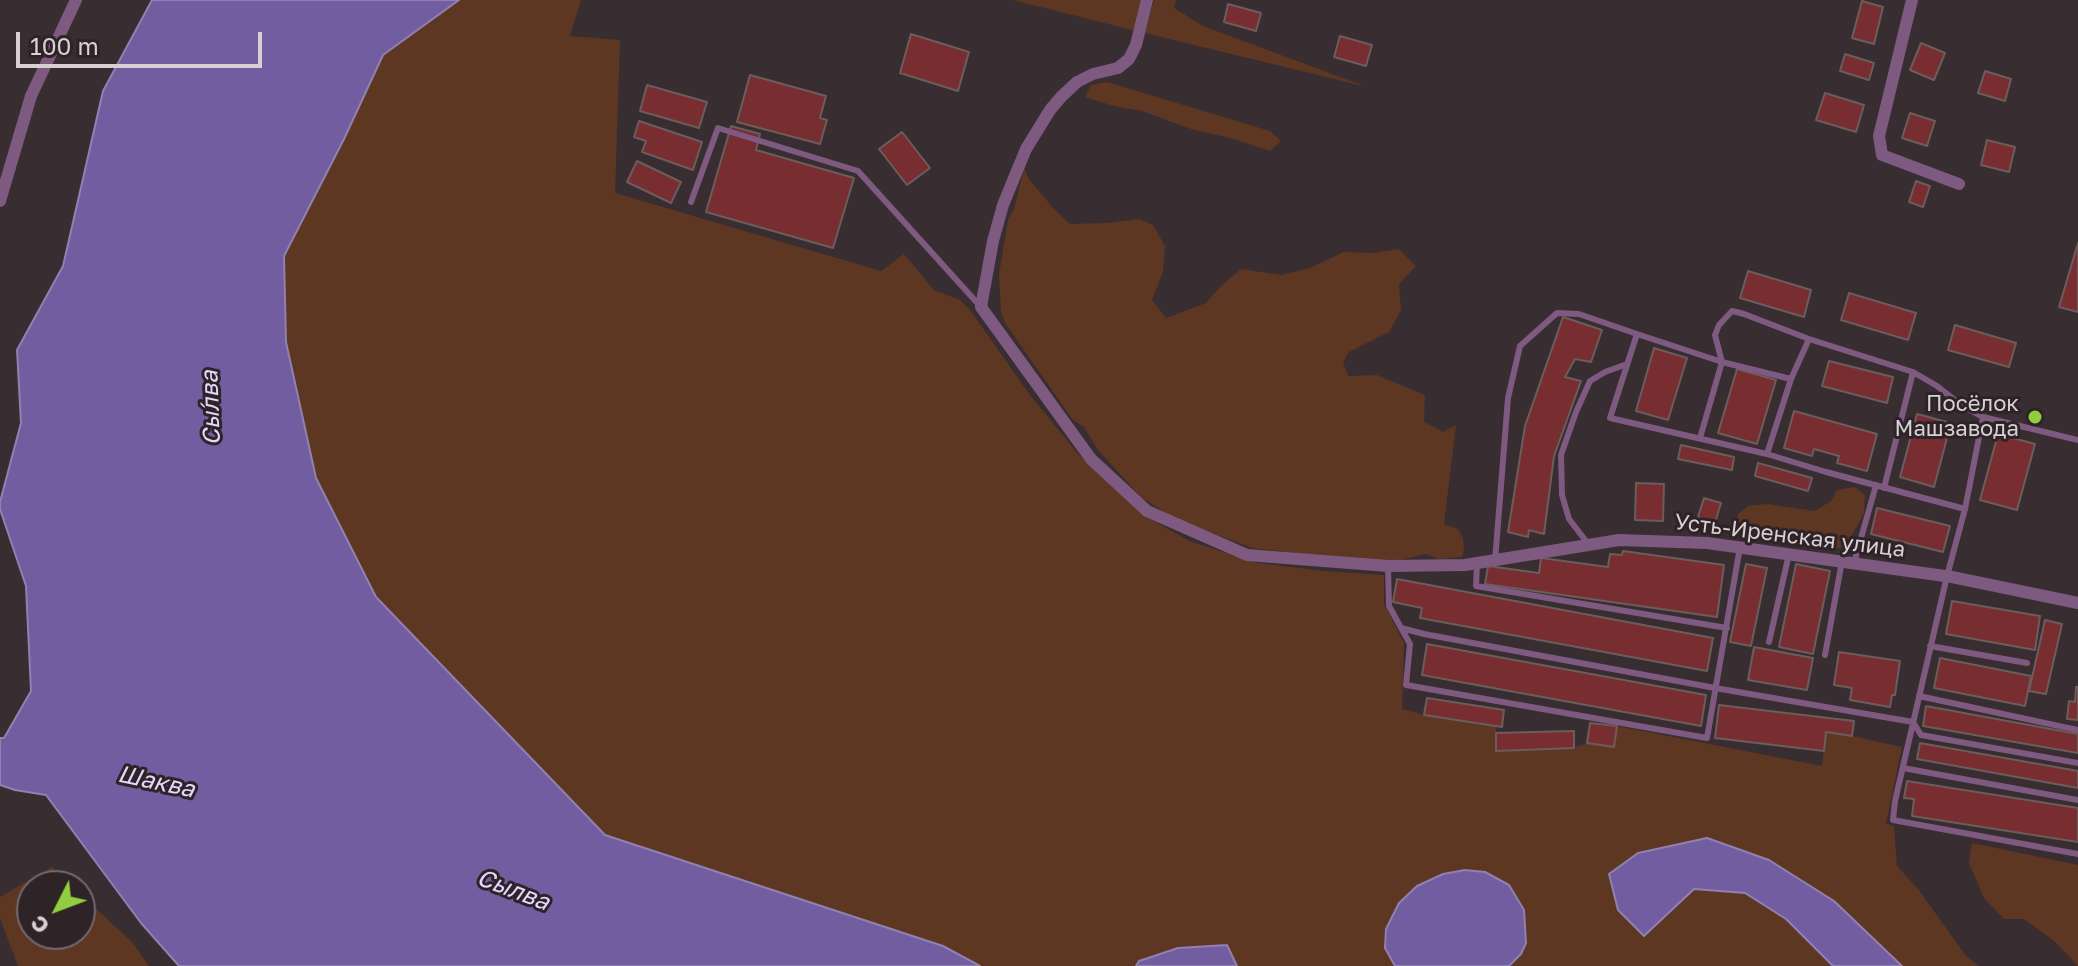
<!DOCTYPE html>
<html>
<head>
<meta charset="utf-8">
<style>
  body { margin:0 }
  #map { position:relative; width:2078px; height:966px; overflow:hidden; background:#382d31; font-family:"Golos Text",sans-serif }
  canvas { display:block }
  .north { position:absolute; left:16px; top:870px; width:80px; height:80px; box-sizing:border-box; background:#2e2327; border:2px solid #72696c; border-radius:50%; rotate:228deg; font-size:22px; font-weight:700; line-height:32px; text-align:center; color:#d8d1d4 }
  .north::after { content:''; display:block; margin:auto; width:28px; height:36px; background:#91cd3f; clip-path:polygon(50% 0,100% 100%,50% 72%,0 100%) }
  .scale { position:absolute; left:16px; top:32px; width:246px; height:36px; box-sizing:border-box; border:4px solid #d8d1d4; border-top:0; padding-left:10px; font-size:24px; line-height:28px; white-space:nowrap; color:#d8d1d4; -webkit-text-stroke:6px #2e2327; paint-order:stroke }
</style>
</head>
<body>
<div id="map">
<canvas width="2078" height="966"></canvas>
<div class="north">С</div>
<div class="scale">100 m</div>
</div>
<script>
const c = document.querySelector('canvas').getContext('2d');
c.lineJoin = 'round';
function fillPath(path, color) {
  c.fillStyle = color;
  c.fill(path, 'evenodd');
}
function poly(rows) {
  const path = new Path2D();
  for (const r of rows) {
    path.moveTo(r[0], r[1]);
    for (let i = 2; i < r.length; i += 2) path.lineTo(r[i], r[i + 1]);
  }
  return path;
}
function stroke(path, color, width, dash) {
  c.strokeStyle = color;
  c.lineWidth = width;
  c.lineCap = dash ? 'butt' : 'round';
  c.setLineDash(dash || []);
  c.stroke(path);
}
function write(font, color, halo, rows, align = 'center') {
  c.font = font + ' "Golos Text",sans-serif';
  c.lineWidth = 6;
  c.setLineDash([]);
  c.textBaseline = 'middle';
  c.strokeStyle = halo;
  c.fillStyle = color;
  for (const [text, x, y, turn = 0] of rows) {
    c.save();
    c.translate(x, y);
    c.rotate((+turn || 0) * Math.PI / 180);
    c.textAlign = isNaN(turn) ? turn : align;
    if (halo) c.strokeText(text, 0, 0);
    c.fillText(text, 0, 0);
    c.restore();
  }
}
fillPath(poly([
  [459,0,581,0,570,36,620,40,615,193,881,271,904,254,934,290,960,300,970,310,1030,395,1078,454,1140,513,1189,541,1258,563,1324,571,1384,575,1384,604,1404,643,1402,709,1424,715,1496,726,1497,751,1574,748,1587,743,1614,747,1617,726,1822,766,1826,732,1852,736,1902,747,1886,824,1894,826,1897,866,1918,889,1966,956,1979,966,1902,966,1834,901,1769,860,1707,838,1664,919,1694,889,1746,893,1786,919,1833,966,1509,966,1521,954,1393,965,1395,966,1237,966,1227,945,1139,961,1136,966,980,966,943,946,605,835,376,597,316,478,286,342,284,256,344,139,383,55],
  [1013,0,1143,0,1136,31],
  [1154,0,1176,0,1174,8,1203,26,1367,87,1145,33],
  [1107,82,1270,131,1281,141,1270,151,1234,139,1191,129,1142,111,1114,106,1085,97,1091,85],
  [1024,169,1029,179,1053,208,1070,224,1108,223,1139,219,1153,225,1165,246,1163,272,1152,300,1166,318,1206,303,1222,285,1241,269,1281,275,1310,268,1344,252,1373,253,1399,249,1416,266,1399,284,1401,310,1389,332,1349,352,1343,362,1348,376,1377,375,1425,395,1424,422,1443,432,1456,425,1444,524,1458,529,1463,538,1464,550,1462,557,1439,559,1426,554,1386,563,1252,548,1175,519,1141,497,1098,450,1084,427,1073,420,1005,323,1001,312,999,275,1008,220,1014,209],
  [1855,487,1865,495,1864,513,1850,539,1840,548,1826,550,1741,533,1736,527,1738,514,1748,506,1767,504,1815,511,1831,501,1837,490],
  [1972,843,2078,865,2078,966,2053,940,2024,919,2004,919,1984,898,1969,863],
  [52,867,72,886,32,886,32,934,80,934,80,894,132,942,149,966,18,966,0,918,0,897]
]), '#5e3723');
const water = poly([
  [152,0,459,0,383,55,344,139,284,256,286,342,316,478,376,597,605,835,943,946,980,966,179,966,141,923,46,795,15,790,0,785,0,738,4,738,31,691,26,586,0,509,0,502,21,423,17,350,63,266,103,91,152,0],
  [1707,838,1769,860,1834,901,1902,966,1833,966,1786,919,1745,893,1694,889,1644,936,1618,910,1609,874,1638,853,1707,838],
  [1465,870,1485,872,1509,885,1524,910,1526,943,1521,954,1509,966,1395,966,1385,948,1386,929,1399,903,1417,886,1443,874,1465,870],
  [1227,945,1237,966,1136,966,1139,961,1178,948,1227,945]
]);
fillPath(water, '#735da1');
stroke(water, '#9180b0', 2);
const building = poly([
  [1862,1,1883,7,1874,44,1852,38,1862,1],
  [1228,4,1261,13,1256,31,1224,22,1228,4],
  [911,34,969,52,958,91,900,73,911,34],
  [1340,36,1372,45,1366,66,1334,57,1340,36],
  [1921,43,1945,53,1934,80,1910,70,1921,43],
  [1845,54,1874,63,1869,80,1840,71,1845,54],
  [1985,71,2011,79,2005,101,1978,93,1985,71],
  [750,75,826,96,820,118,827,120,820,144,737,122,750,75],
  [647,85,707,102,699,128,640,111,647,85],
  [1825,93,1864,105,1856,132,1816,120,1825,93],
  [1910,113,1935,121,1927,146,1902,138,1910,113],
  [639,121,702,142,693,170,642,152,646,141,634,137,639,121],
  [731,126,760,134,756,150,854,178,833,248,706,212,731,126],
  [902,132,930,168,907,185,879,149,902,132],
  [1987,140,2015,147,2009,172,1981,165,1987,140],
  [637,161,681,182,671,203,627,182,637,161],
  [1916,181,1930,186,1923,207,1909,202,1916,181],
  [2078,243,2078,312,2059,307,2078,243],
  [1748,271,1811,290,1804,317,1740,298,1748,271],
  [1849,293,1916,313,1908,340,1841,320,1849,293],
  [1563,317,1602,330,1591,362,1575,359,1565,377,1581,381,1554,456,1544,534,1529,530,1528,537,1508,532,1525,426,1563,317],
  [1955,325,2016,343,2009,367,1948,350,1955,325],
  [1654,348,1687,358,1668,420,1636,411,1654,348],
  [1829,361,1893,377,1887,403,1822,386,1829,361],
  [1737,369,1776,380,1757,444,1718,433,1737,369],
  [1794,411,1877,434,1867,471,1837,463,1839,456,1814,449,1812,456,1784,448,1794,411],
  [1917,414,1951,423,1934,487,1900,477,1917,414],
  [1998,434,2035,444,2017,510,1980,500,1998,434],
  [1681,445,1734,457,1732,470,1678,459,1681,445],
  [1758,463,1812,478,1808,491,1755,476,1758,463],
  [1636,483,1664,484,1663,521,1635,520,1636,483],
  [1704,498,1721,503,1715,523,1698,517,1704,498],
  [1877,508,1950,526,1943,552,1871,534,1877,508],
  [1623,551,1724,565,1717,617,1485,584,1488,566,1539,573,1541,558,1608,567,1610,554,1622,555,1623,551],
  [1746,564,1767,568,1751,646,1730,642,1746,564],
  [1796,564,1830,571,1813,654,1779,647,1796,564],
  [1397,579,1713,638,1707,671,1420,618,1422,608,1393,602,1397,579],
  [1952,601,2040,616,2035,650,1946,634,1952,601],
  [2045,620,2062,624,2046,694,2029,691,2045,620],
  [1427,644,1706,695,1701,726,1422,675,1427,644],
  [1754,647,1813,658,1807,690,1748,680,1754,647],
  [1839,652,1900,661,1895,695,1892,695,1890,707,1850,700,1852,688,1834,685,1839,652],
  [1940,658,2031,676,2025,706,1934,688,1940,658],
  [2076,687,2078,687,2078,720,2067,719,2069,701,2075,702,2076,687],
  [1427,698,1504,710,1502,727,1424,715,1427,698],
  [1719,705,1854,721,1852,736,1826,732,1824,751,1715,738,1719,705],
  [1926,706,2078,734,2078,753,1923,726,1926,706],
  [1590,723,1617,726,1614,747,1587,743,1590,723],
  [1574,731,1574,748,1496,751,1496,733,1574,731],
  [1920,743,2078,771,2078,788,1917,759,1920,743],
  [1907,781,2078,808,2078,842,1912,816,1914,799,1904,798,1907,781]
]);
fillPath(building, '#782d31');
stroke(building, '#6b5d5c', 2);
stroke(poly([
  [691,202,718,128,858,171,980,306],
  [1791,379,1722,362,1637,334,1610,418,1767,454,1826,472,1965,509],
  [1983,417,1965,509,1947,576,1895,801,1893,820,2078,854],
  [1700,438,1722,362,1715,335,1719,325,1732,311,1744,314,1809,339,1913,372,1937,386,1961,405,1983,417,2078,440],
  [1767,454,1791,379,1809,339],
  [1884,488,1913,372],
  [1589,545,1569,519,1562,495,1561,455,1576,412,1590,381,1605,372,1627,364],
  [1495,561,1508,398,1520,346,1557,313,1579,314,1637,334],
  [1477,563,1476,586,1727,628],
  [1854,563,1876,485],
  [1388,566,1389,606,1410,644,1406,685,1707,738,1740,547],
  [1401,628,1424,634,1715,688,1913,722,1921,735,2078,763],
  [1769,642,1789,554],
  [1930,646,2027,663],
  [1825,655,1842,561],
  [1919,696,2078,730],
  [1903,768,2078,800]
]), '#7e5980', 6);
stroke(poly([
  [1147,0,1136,45,1129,59,1118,68,1093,74,1077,82,1061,97,1050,110,1026,149,1003,205,993,241,981,307,1091,459,1147,511,1247,555,1388,566,1465,565,1619,540,1707,543,1952,577,2078,603],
  [1912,0,1879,136,1882,155,1959,184],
  [0,201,31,96,76,0]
]), '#7e5980', 12);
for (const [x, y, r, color] of [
  [2035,417,8,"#91cd3f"]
]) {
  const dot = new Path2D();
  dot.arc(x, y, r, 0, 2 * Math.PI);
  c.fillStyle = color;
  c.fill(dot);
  stroke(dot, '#2e2327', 3);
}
write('22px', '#d8d1d4', '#2e2327', [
  ["Посёлок",2019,404],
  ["Машзавода",2019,429]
], 'right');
write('22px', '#d8d1d4', '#2e2327', [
  ["Усть-Иренская улица",1790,536,7]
]);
write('italic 24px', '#e2d8ff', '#2e2327', [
  ["Сы́лва",211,408,-92],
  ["Шаква",156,782,12],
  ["Сылва",513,890,21]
]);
</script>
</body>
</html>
